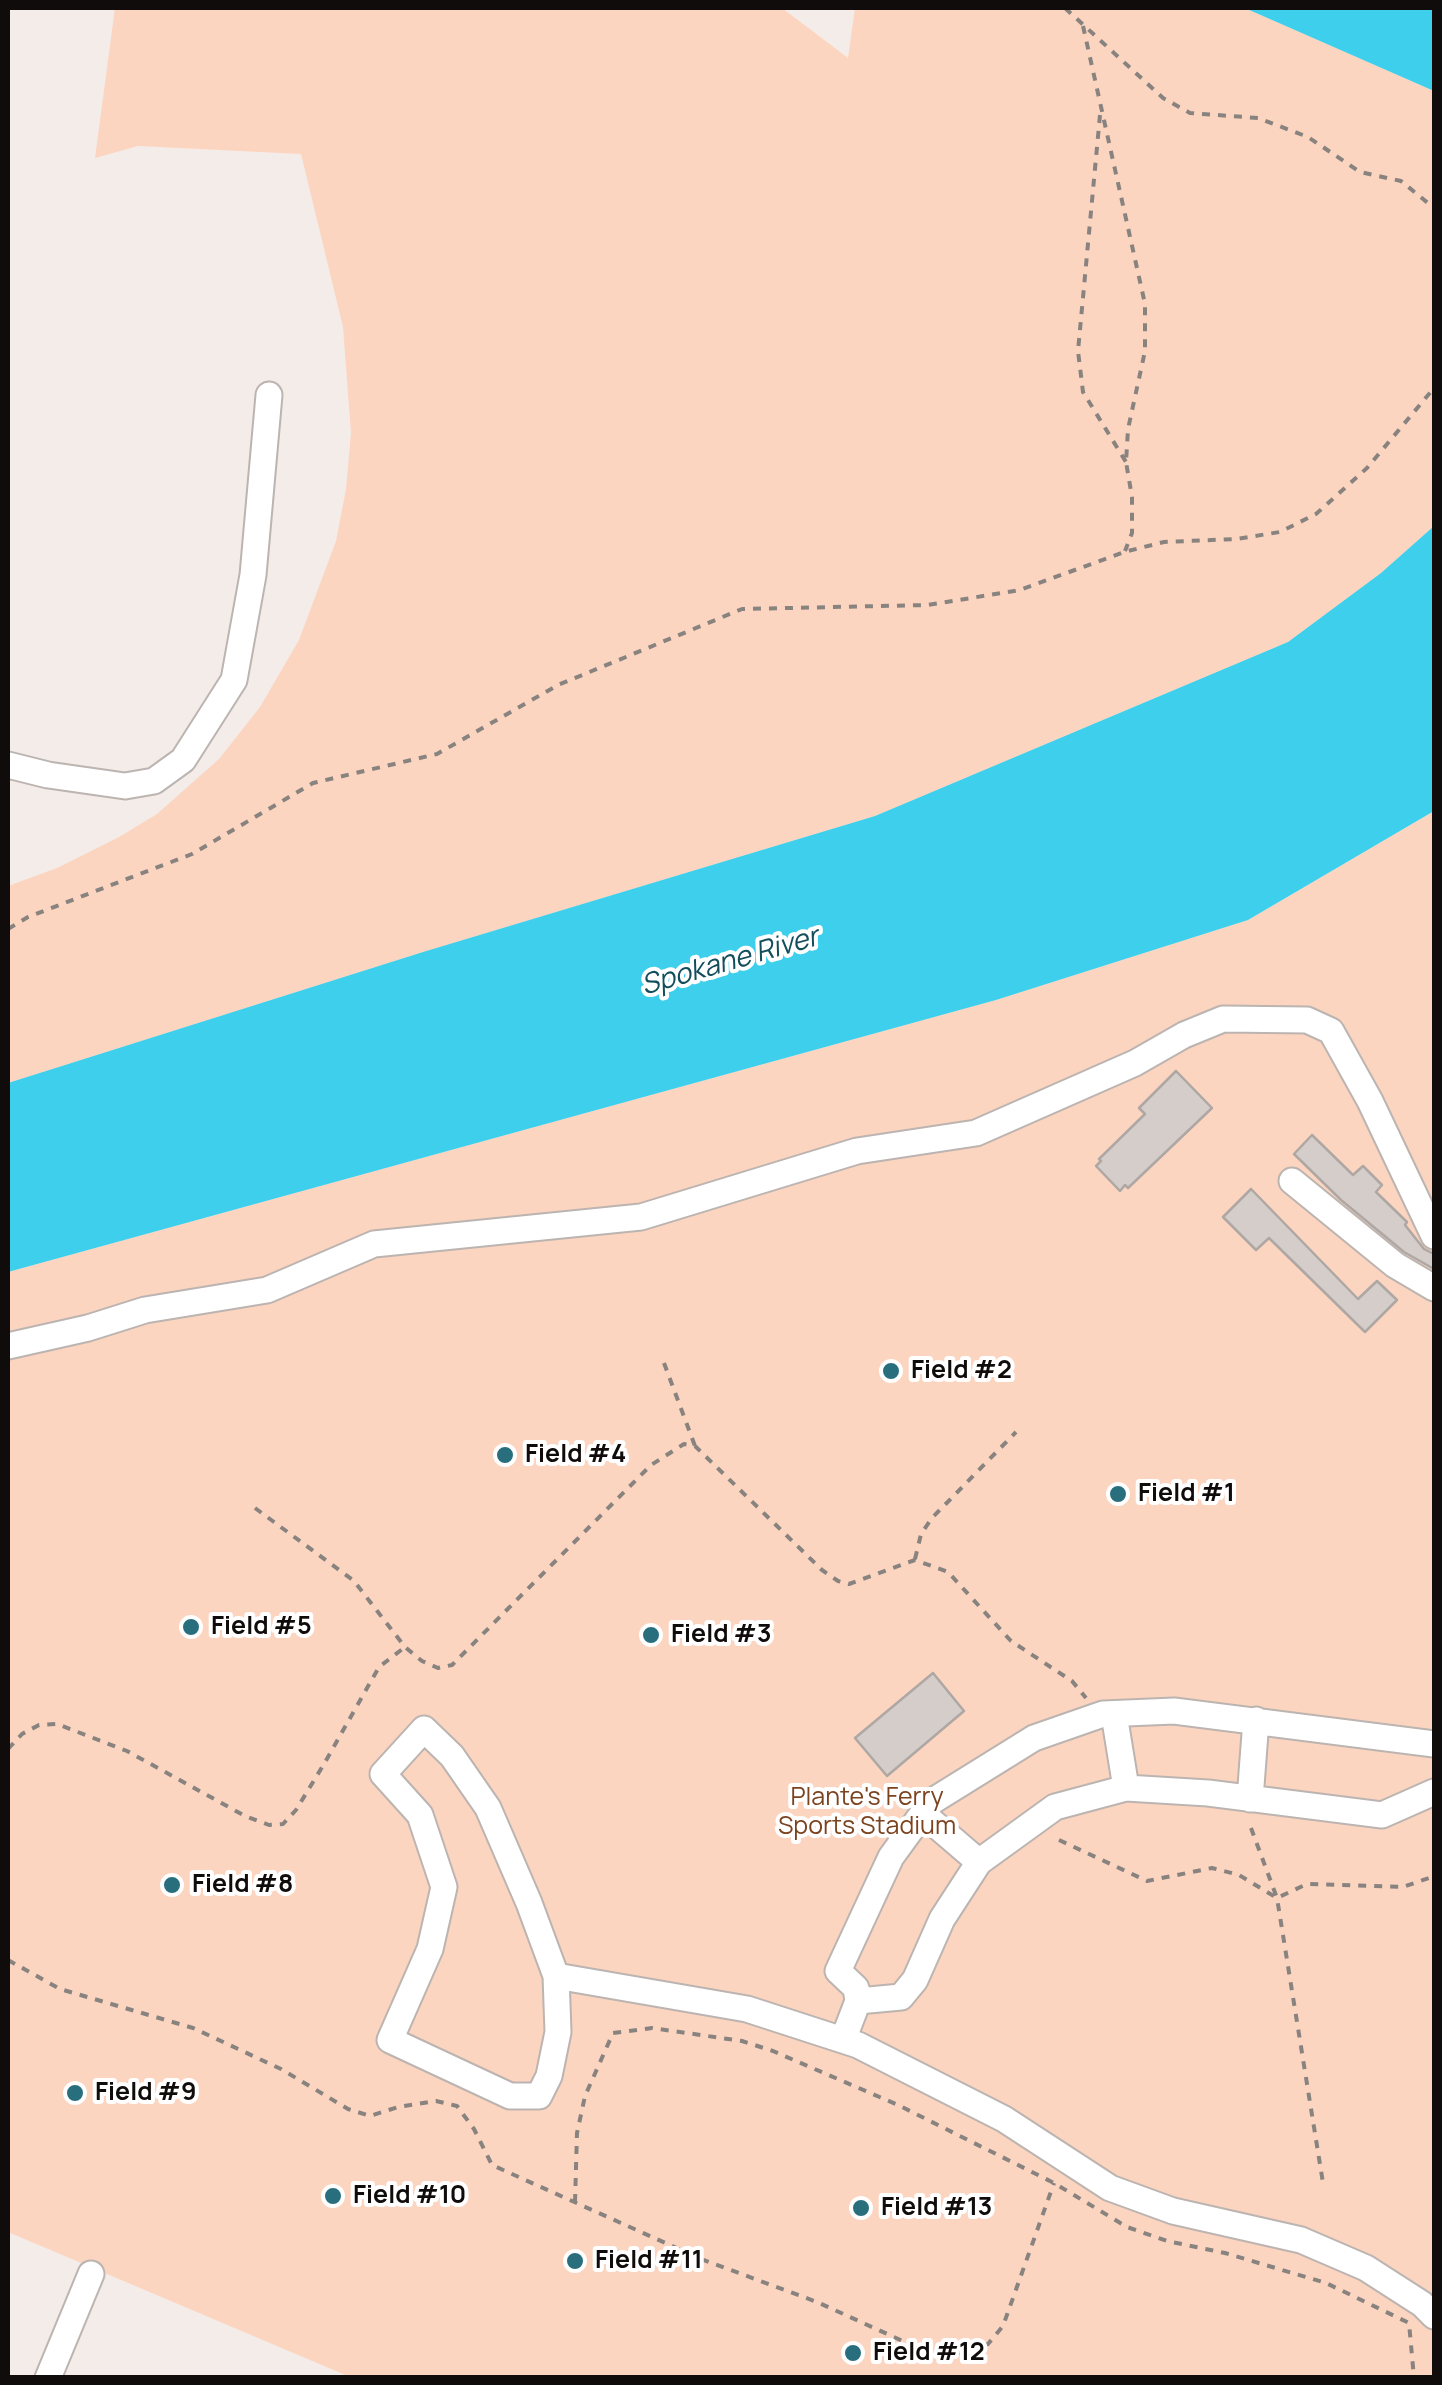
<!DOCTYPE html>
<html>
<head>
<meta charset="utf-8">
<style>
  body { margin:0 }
  #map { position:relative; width:1442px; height:2385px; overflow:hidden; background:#f4ece8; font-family:Manrope,sans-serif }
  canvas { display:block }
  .frame { position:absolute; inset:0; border:10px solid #0f0c0b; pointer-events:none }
</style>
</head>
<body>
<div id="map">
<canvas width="1442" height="2385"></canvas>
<div class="frame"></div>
</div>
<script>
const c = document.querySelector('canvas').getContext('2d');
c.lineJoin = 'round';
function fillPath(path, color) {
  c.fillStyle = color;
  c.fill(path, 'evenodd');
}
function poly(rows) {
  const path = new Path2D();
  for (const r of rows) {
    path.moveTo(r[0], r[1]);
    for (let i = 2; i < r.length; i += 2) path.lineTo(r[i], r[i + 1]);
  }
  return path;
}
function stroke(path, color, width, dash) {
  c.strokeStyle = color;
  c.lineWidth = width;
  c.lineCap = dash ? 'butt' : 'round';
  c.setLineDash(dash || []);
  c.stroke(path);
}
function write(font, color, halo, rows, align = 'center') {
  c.font = font + ' Manrope,sans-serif';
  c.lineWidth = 8;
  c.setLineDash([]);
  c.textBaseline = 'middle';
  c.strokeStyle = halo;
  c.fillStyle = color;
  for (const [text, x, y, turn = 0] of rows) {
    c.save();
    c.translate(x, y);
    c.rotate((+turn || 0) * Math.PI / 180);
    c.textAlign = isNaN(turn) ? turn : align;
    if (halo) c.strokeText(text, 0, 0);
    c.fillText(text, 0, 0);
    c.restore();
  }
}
fillPath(poly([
  [115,8,782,8,848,58,855,8,1245,8,1434,91,1434,526,1381,573,1288,642,875,816,423,952,8,1083,8,886,57,868,119,837,157,814,219,759,260,707,299,640,336,541,346,489,351,433,343,327,301,154,138,146,95,158],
  [1434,811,1434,2377,350,2377,8,2232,8,1272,996,1000,1248,920]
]), '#fcd5c0');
fillPath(poly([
  [1245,8,1434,8,1434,91,1247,9],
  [1434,526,1434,811,1248,920,996,1000,8,1272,8,1083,423,952,875,816,1288,642,1381,573]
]), '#3dcfeb');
const building = poly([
  [1176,1071,1212,1108,1128,1188,1125,1185,1120,1191,1096,1166,1101,1161,1099,1159,1145,1114,1139,1108,1176,1071],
  [1312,1135,1353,1175,1363,1166,1382,1185,1376,1192,1407,1222,1405,1225,1424,1249,1434,1254,1434,1269,1404,1252,1341,1200,1294,1154,1312,1135],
  [1251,1189,1358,1299,1377,1281,1397,1300,1365,1332,1269,1238,1256,1250,1223,1217,1251,1189],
  [933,1673,964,1711,887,1776,855,1738,933,1673]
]);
fillPath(building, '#d4cdc9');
stroke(building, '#aea7a3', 2.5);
const minor = poly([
  [8,765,48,775,125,786,154,781,183,760,234,680,253,575,269,395],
  [1292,1181,1395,1265,1434,1288],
  [8,1346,88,1328,145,1310,267,1290,374,1244,641,1217,857,1151,976,1133,1135,1063,1184,1035,1223,1019,1307,1020,1331,1031,1370,1101,1434,1236],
  [1114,1714,1126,1788],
  [424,1729,452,1756,488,1808,529,1903,556,1976,558,2032,549,2076,539,2096,510,2096,390,2040,430,1949,444,1887,420,1815,383,1774,424,1729],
  [1250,1799,1256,1720],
  [923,1814,979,1862],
  [556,1976,747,2009,858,2045,1004,2119,1110,2188,1173,2211,1301,2240,1366,2268,1422,2304,1434,2316],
  [858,2001,901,1997,915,1980,942,1919,979,1862,1055,1807,1126,1788,1208,1793,1382,1815,1434,1792],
  [843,2040,858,2001,856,1988,838,1971,891,1857,931,1802,1034,1738,1103,1714,1174,1711,1434,1744],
  [48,2378,91,2274]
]);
stroke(minor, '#bcb4b0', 29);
stroke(poly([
  [1065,8,1163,98,1190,113,1258,118,1308,137,1360,172,1401,181,1434,208],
  [1083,26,1145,304,1145,351,1128,429,1126,462,1132,497,1132,533,1125,551],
  [1100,115,1078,351,1083,392,1126,462],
  [8,929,28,917,192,854,313,783,437,754,558,685,742,609,928,605,1020,590,1124,552,1164,542,1236,539,1280,532,1316,514,1367,468,1434,388],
  [664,1363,695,1446],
  [255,1508,354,1581,405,1647,422,1661,438,1668,452,1665,651,1465,684,1444,695,1446,822,1570,838,1581,849,1584,915,1560,948,1572,1011,1641,1072,1681,1086,1698],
  [915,1559,921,1534,932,1518,1016,1432],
  [8,1749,22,1734,39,1725,57,1724,127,1751,245,1816,269,1825,283,1824,296,1810,324,1764,379,1667,405,1647],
  [1251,1828,1277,1898,1323,2183],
  [1059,1840,1147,1881,1212,1868,1239,1875,1277,1898,1307,1884,1403,1887,1429,1878,1434,1873],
  [8,1960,60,1989,193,2028,281,2069,348,2109,370,2116,398,2107,436,2101,457,2106,474,2129,492,2165,701,2259,817,2302,929,2353,958,2353,988,2344,1003,2326,1054,2183],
  [575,2202,577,2133,585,2096,613,2033,652,2028,742,2041,773,2051,898,2105,1054,2183,1127,2227,1167,2241,1225,2253,1326,2283,1409,2323,1414,2378]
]), '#898380', 4, [8, 8]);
stroke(minor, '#fff', 25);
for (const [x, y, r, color] of [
  [891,1371,10,"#286e7d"],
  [505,1455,10,"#286e7d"],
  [1118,1494,10,"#286e7d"],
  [191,1627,10,"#286e7d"],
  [651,1635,10,"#286e7d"],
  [172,1885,10,"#286e7d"],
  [75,2093,10,"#286e7d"],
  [333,2196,10,"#286e7d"],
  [861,2208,10,"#286e7d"],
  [575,2261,10,"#286e7d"],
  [853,2353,10,"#286e7d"]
]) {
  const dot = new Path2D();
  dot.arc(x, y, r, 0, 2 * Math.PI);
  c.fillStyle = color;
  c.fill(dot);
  stroke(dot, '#fff', 4);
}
write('bold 25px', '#0f0c0b', '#fff', [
  ["Field #2",911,1371],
  ["Field #4",525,1455],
  ["Field #1",1138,1494],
  ["Field #5",211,1627],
  ["Field #3",671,1635],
  ["Field #8",192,1885],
  ["Field #9",95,2093],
  ["Field #10",353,2196],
  ["Field #13",881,2208],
  ["Field #11",595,2261],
  ["Field #12",873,2353]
], 'left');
write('25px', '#7c431f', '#fff', [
  ["Plante's Ferry",867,1798],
  ["Sports Stadium",867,1827]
]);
write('italic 28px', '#134f5b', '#fff', [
  ["Spokane River",730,962,-16]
]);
</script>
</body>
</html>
